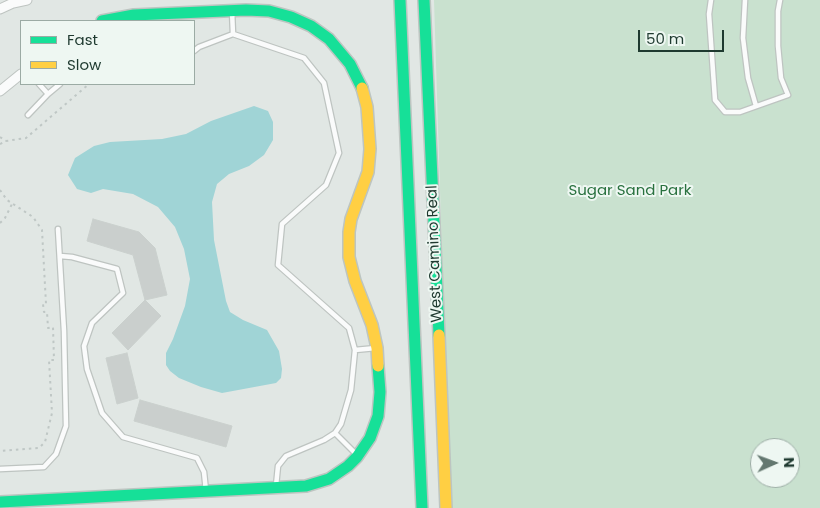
<!DOCTYPE html>
<html>
<head>
<meta charset="utf-8">
<style>
  body { margin:0 }
  #map { position:relative; width:820px; height:508px; overflow:hidden; background:#e1e7e4; font-family:Poppins,sans-serif }
  canvas { display:block }
  .legend { position:absolute; left:20px; top:20px; width:175px; height:65px; box-sizing:border-box; background:#eef7f2; border:1px solid #9baba4; margin:0; padding:6px 9px; list-style:none; font-size:15px; color:#1f3a30 }
  .legend li { display:flex; align-items:center; gap:10px; height:25px }
  .legend b { width:25px; border:1px solid #9baba4 }
  .north { position:absolute; left:750px; top:438px; width:50px; height:50px; box-sizing:border-box; background:#eef7f2; border:1px solid #9baba4; border-radius:50%; rotate:88deg; font-size:14px; font-weight:700; line-height:20px; text-align:center; color:#1f3a30 }
  .north::after { content:''; display:block; margin:auto; width:18px; height:22px; background:#63776f; clip-path:polygon(50% 0,100% 100%,50% 72%,0 100%) }
  .scale { position:absolute; left:638px; top:30px; width:86px; height:22px; box-sizing:border-box; border:2px solid #1f3a30; border-top:0; padding-left:6px; font-size:15px; line-height:18px; white-space:nowrap; color:#1f3a30; -webkit-text-stroke:4px #eef7f2; paint-order:stroke }
</style>
</head>
<body>
<div id="map">
<canvas width="820" height="508"></canvas>
<ul class="legend">
<li><b style="height:6px;background:#16e098"></b>Fast</li>
<li><b style="height:6px;background:#ffcf43"></b>Slow</li>
</ul>
<div class="north">N</div>
<div class="scale">50 m</div>
</div>
<script>
const c = document.querySelector('canvas').getContext('2d');
c.lineJoin = 'round';
function fillPath(path, color) {
  c.fillStyle = color;
  c.fill(path, 'evenodd');
}
function poly(rows) {
  const path = new Path2D();
  for (const r of rows) {
    path.moveTo(r[0], r[1]);
    for (let i = 2; i < r.length; i += 2) path.lineTo(r[i], r[i + 1]);
  }
  return path;
}
function stroke(path, color, width, dash) {
  c.strokeStyle = color;
  c.lineWidth = width;
  c.lineCap = dash ? 'butt' : 'round';
  c.setLineDash(dash || []);
  c.stroke(path);
}
function write(font, color, halo, rows, align = 'center') {
  c.font = font + ' Poppins,sans-serif';
  c.lineWidth = 4;
  c.setLineDash([]);
  c.textBaseline = 'middle';
  c.strokeStyle = halo;
  c.fillStyle = color;
  for (const [text, x, y, turn = 0] of rows) {
    c.save();
    c.translate(x, y);
    c.rotate((+turn || 0) * Math.PI / 180);
    c.textAlign = isNaN(turn) ? turn : align;
    if (halo) c.strokeText(text, 0, 0);
    c.fillText(text, 0, 0);
    c.restore();
  }
}
fillPath(poly([
  [434,0,820,0,820,508,450,508],
  [760,448,790,448,790,478,760,478]
]), '#c9e1cf');
fillPath(poly([
  [254,106,268,111,273,122,273,140,264,155,249,166,229,174,217,184,212,202,214,240,226,301,230,312,243,320,267,330,279,351,282,369,281,378,276,383,222,393,201,387,179,378,170,371,166,365,166,353,173,339,185,306,190,279,184,249,175,227,158,207,133,194,103,189,91,193,77,189,68,175,75,158,94,146,110,142,162,139,186,134,211,121]
]), '#a0d4d6');
const building = poly([
  [93,219,139,232,155,248,167,295,145,300,133,255,87,241,93,219],
  [145,300,161,316,128,350,112,333,145,300],
  [127,353,138,398,117,404,106,358,127,353],
  [140,400,232,426,226,447,134,421,140,400]
]);
fillPath(building, '#cacfcd');
stroke(building, '#cad0cd', 1);
const lane = poly([
  [711,0,709,14,715,100,725,112,740,112,788,95,781,78,778,46,778,11,780,0],
  [745,0,743,38,748,78,756,106],
  [233,34,304,58,324,83,339,153,326,185,282,224,278,265,349,328,355,350,376,348],
  [194,51,199,47,233,34,232,11],
  [48,94,60,84],
  [28,115,48,94,39,84],
  [60,256,72,257,117,269,123,293,92,323,84,346,87,369,102,413,123,437,197,458,204,472,206,491],
  [335,433,357,455],
  [0,469,44,467,56,454,66,426,64,331,58,229],
  [276,486,278,466,286,456,324,440,335,433,341,424,351,390,355,350]
]);
const street = poly([
  [0,9,13,3,27,0],
  [0,91,21,74]
]);
const fast = poly([
  [400,0,422,508],
  [424,0,439,335],
  [102,21,134,15,246,10,269,11,291,17,311,26,329,39,350,64,362,88],
  [0,502,306,486,329,479,348,466,357,457,370,438,378,416,380,392,378,366]
]);
const slow = poly([
  [362,88,367,107,370,149,368,172,351,219,349,232,349,257,355,281,372,325,377,348,378,366],
  [439,335,446,508]
]);
stroke(lane, '#bec4c1', 7);
stroke(street, '#bec4c1', 11);
stroke(fast, '#bdc5c1', 14);
stroke(slow, '#bdc5c1', 14);
stroke(poly([
  [0,137,6,141],
  [0,144,6,141,26,138,89,84],
  [0,190,7,200,33,217,42,230,46,304,43,304,44,312,47,312,48,328,53,327,54,360,49,360,52,413,45,442,39,448,0,451],
  [0,223,5,218,12,204]
]), '#bfc7c5', 2, [2.5, 4]);
stroke(lane, '#fafbfb', 4.5);
stroke(street, '#fafbfb', 9);
stroke(fast, '#16e098', 11);
stroke(slow, '#ffcf43', 11);
write('15px', '#29713f', '#eef7f2', [
  ["Sugar Sand Park",630,191]
]);
write('15px', '#1f3a30', '#eef7f2', [
  ["West Camino Real",435,254,-92]
]);
</script>
</body>
</html>
